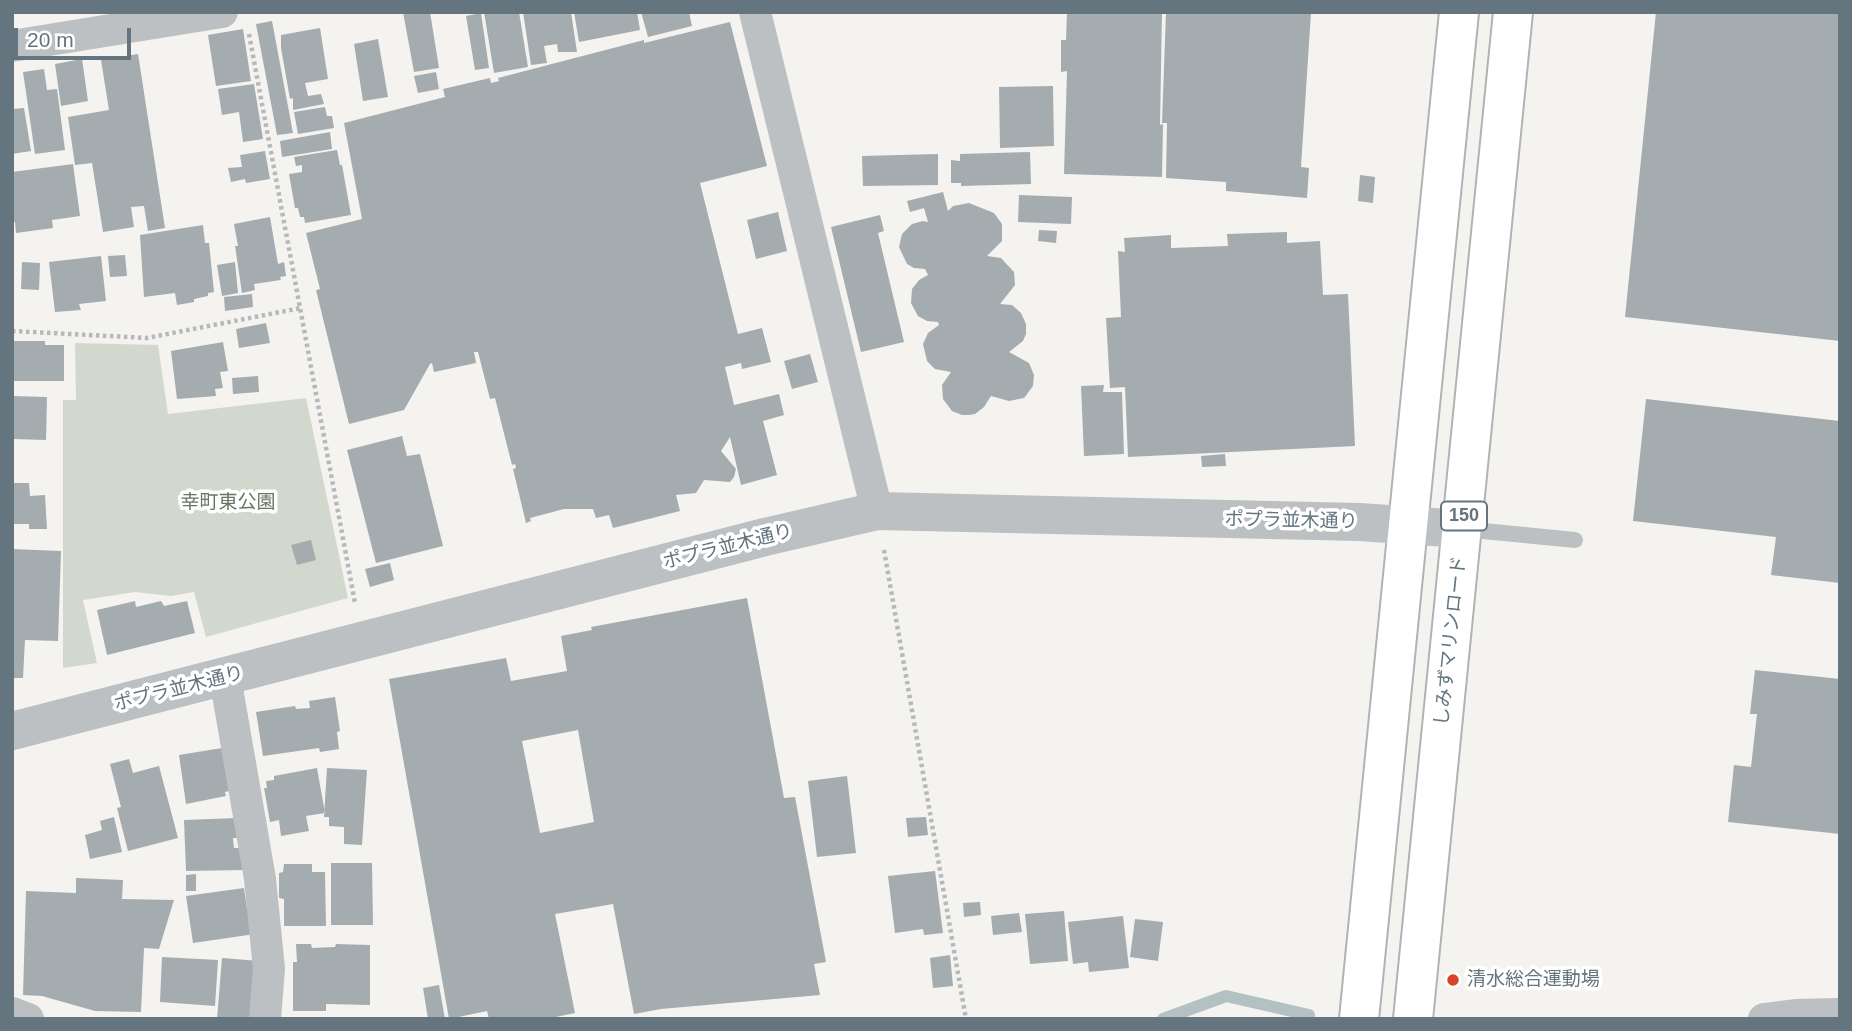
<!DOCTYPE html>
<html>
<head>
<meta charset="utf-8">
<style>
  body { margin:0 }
  #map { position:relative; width:1852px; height:1031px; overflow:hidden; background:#f4f3ef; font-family:Helvetica,sans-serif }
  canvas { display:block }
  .frame { position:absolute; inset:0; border:14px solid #64757f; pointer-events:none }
  .scale { position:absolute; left:14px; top:28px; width:117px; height:32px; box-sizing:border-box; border:4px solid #64757f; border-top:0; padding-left:9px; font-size:21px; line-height:24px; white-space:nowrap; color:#64757f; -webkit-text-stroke:5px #fff; paint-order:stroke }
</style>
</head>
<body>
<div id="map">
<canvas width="1852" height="1031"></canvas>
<div class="frame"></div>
<div class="scale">20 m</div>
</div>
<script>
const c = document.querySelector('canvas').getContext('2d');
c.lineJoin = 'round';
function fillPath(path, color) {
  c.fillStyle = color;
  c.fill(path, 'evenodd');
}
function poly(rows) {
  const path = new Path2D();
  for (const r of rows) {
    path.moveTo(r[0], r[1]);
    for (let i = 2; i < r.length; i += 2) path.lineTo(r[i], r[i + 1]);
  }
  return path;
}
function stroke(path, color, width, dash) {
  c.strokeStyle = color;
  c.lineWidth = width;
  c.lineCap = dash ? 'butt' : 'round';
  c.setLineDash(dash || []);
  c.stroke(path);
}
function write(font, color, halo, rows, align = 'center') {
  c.font = font + ' Helvetica,"Noto Sans JP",sans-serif';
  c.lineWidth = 7;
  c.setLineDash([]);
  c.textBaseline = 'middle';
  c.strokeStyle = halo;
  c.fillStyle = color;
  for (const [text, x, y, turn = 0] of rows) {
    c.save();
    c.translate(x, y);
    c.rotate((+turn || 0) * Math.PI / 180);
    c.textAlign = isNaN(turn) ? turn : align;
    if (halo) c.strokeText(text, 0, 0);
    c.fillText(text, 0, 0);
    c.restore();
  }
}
fillPath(poly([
  [75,343,158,345,168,414,306,398,348,598,206,637,194,592,171,596,135,592,83,600,97,663,63,668,63,400,76,400]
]), '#d3d8cf');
stroke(poly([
  [1163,1019,1226,996,1309,1015]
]), '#b3c1c4', 12);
fillPath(poly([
  [403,12,430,12,439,68,414,72],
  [484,12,519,12,528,67,494,73],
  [523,12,571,12,577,52,558,52,557,44,544,46,547,63,531,65],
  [574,12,637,12,640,30,579,42],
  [641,12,689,12,692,26,648,37],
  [1067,12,1162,12,1160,125,1163,124,1162,177,1064,174,1067,71,1061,72,1061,40,1066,40],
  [1166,12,1311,12,1301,167,1309,168,1307,198,1226,191,1226,182,1166,178,1167,123,1162,123],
  [1656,12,1840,12,1840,341,1625,317],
  [481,13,489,68,475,70,466,16],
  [272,21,293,133,277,135,256,24],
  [730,22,767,166,700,183,738,334,762,328,771,362,742,369,741,363,725,367,734,405,779,394,784,415,763,421,777,475,741,485,730,437,721,451,736,469,734,477,730,482,704,480,696,493,676,495,680,511,613,528,609,515,596,518,593,509,564,509,530,518,531,521,526,523,513,469,516,468,515,464,512,465,495,398,490,399,478,352,474,352,476,363,434,372,432,363,430,364,404,410,349,424,316,290,320,289,306,233,362,219,344,123,445,97,443,89,490,78,491,83,499,81,498,78,644,40,644,43],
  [320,28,328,79,305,83,308,96,321,94,324,104,293,110,293,98,290,99,281,48,281,35],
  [243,29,251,81,216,86,208,35],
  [378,39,388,97,363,101,354,44],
  [138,54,165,228,148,231,144,206,131,207,134,227,103,232,92,163,75,165,68,117,109,110,101,60],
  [82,59,88,101,61,106,55,64],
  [44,69,47,90,57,89,65,150,35,154,23,72],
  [436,72,439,89,418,93,414,76],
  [254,84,263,139,243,142,239,112,222,115,218,89],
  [1053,86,1054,146,1000,148,999,87],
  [325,107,327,116,332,116,334,128,298,134,294,112],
  [24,108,31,151,12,154,12,109],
  [330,132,332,149,282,157,280,141],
  [337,150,340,165,342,165,351,215,305,223,304,217,300,217,298,208,295,208,289,174,302,172,302,165,296,166,294,157],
  [265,151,270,179,246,183,245,179,231,182,228,168,242,167,240,155],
  [1030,152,1031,184,961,186,961,183,951,183,951,160,960,161,960,154],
  [938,154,938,185,863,186,862,156],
  [73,164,80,216,52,220,53,228,16,233,15,222,12,222,12,172],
  [1360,175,1375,177,1373,203,1358,201],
  [943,192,948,211,953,206,969,203,994,213,1002,224,1002,241,987,256,1001,258,1014,272,1015,285,1000,304,1012,305,1021,313,1026,324,1026,334,1023,341,1009,352,1029,363,1034,375,1033,386,1024,398,1009,401,991,396,984,407,975,414,969,415,962,415,952,411,943,399,942,385,951,372,935,369,927,361,923,344,928,333,939,325,938,322,927,321,918,316,911,303,912,289,919,280,928,275,925,269,914,268,907,264,899,247,902,234,912,224,923,221,928,222,924,208,910,212,907,201],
  [1019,195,1072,197,1071,224,1018,222],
  [778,212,787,251,756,259,747,220],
  [880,215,884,231,878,233,904,342,861,352,831,227],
  [270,217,278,264,284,262,286,276,280,277,281,280,254,284,255,290,242,293,235,246,238,246,234,224],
  [203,225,205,243,209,243,214,292,208,293,208,296,194,299,194,302,177,305,175,293,144,297,140,235],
  [1039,230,1057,231,1056,243,1038,241],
  [1287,232,1287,243,1320,241,1323,295,1348,294,1355,446,1128,457,1125,387,1110,388,1106,318,1121,317,1118,251,1125,252,1124,238,1171,235,1171,248,1228,246,1227,234],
  [125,255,127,276,110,277,108,256],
  [101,256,106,301,79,304,81,310,55,312,49,262],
  [22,262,40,263,39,290,21,289],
  [235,262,238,293,222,296,217,265],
  [252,294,253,307,225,311,224,297],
  [266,323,270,343,239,348,236,329],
  [12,341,45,341,45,345,64,345,64,381,12,381],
  [223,342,228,371,220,372,223,388,215,389,216,396,177,399,171,351],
  [810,354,818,382,792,389,784,361],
  [258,376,259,392,233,394,232,378],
  [1104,385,1103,392,1122,392,1124,454,1084,456,1081,386],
  [12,396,47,397,46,440,12,439],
  [1646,399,1840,421,1840,583,1771,575,1776,537,1633,521],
  [402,436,407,456,420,454,443,546,376,563,347,450],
  [1225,454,1226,466,1202,467,1201,456],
  [12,483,29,483,30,496,45,495,47,529,29,529,29,524,12,524],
  [311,540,316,560,297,565,291,545],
  [12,549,61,551,58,641,25,640,23,678,12,678],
  [390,563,394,580,370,587,365,569],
  [747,598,784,798,795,797,826,962,814,964,820,995,661,1009,634,1014,613,904,555,914,575,1013,546,1019,489,1019,487,1011,449,1019,389,679,506,658,511,681,567,671,561,636,592,630,591,627],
  [578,730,594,822,540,833,522,741],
  [135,601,136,607,161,601,164,606,187,601,195,633,107,655,97,610],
  [1755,670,1840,679,1840,834,1728,822,1734,765,1751,767,1757,714,1750,714],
  [335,697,340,731,337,732,339,749,320,752,319,748,263,756,256,712,295,706,296,709,310,708,309,701],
  [222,748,229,791,225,792,226,796,186,804,179,755],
  [129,759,133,773,159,766,178,838,128,851,117,808,121,807,110,764],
  [317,768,325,813,306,816,309,831,281,836,279,820,270,822,264,788,267,788,266,781,274,780,274,776],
  [327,768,367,770,362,845,344,844,344,827,329,826,329,817,324,817],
  [847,776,856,853,817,857,808,781],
  [114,817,122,852,90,859,85,835,102,830,100,821],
  [926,817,928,835,908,837,906,818],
  [237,818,237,838,233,838,234,848,244,848,244,870,186,871,184,820],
  [331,863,372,863,373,925,331,925],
  [284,864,312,864,312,872,325,872,326,926,284,926,284,899,279,898,279,873,283,872],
  [935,871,943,933,924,935,923,929,895,933,888,876],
  [196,874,196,891,186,891,186,875],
  [76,878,123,880,122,899,174,900,159,949,144,948,141,1012,95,1011,42,996,23,995,26,891,76,893],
  [244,888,247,909,251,908,255,934,193,943,186,896],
  [980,902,981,915,964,917,963,903],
  [1064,911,1068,961,1030,964,1025,914],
  [1019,913,1022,932,993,935,991,916],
  [1123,916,1129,968,1089,972,1088,962,1073,964,1068,922],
  [1135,919,1163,922,1158,961,1130,957],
  [296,944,311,944,312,948,335,947,336,944,370,945,370,1005,326,1004,326,1011,293,1011,293,962,297,962],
  [950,955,953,986,933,988,930,958],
  [162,957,218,960,215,1006,160,1002],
  [222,958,259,961,254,1019,217,1019],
  [439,985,445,1019,428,1019,423,988]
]), '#a4acb0');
const trunk = poly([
  [1359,1019,1459,12],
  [1413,1019,1513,12]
]);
stroke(trunk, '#afb3b6', 42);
stroke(poly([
  [249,34,355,603],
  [12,331,147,338,301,308],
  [884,550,966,1019]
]), '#b6b9bb', 4.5, [3.5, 3.5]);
stroke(poly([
  [1463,529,1575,540]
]), '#bcc0c3', 16);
stroke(poly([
  [755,12,877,511],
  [12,46,222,12],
  [225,677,260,879,269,969,265,1019],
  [12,1013,28,1019],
  [1764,1019,1795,1015,1840,1014]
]), '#bcc0c3', 32);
stroke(poly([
  [12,731,765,537,877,511,1359,522,1463,529]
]), '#bcc0c3', 38);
stroke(trunk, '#fff', 38);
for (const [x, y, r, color] of [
  [1453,980,7,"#da4328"]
]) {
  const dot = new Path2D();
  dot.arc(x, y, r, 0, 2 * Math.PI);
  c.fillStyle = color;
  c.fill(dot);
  stroke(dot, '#fff', 2.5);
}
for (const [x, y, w] of [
  [1464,516,46]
]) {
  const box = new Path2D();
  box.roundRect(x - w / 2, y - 14.5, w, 29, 5);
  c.fillStyle = '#fff';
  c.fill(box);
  stroke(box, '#64757f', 2);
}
write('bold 18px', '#64757f', null, [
  ["150",1464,516]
]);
write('19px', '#687762', '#fff', [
  ["幸町東公園",228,503]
]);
write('19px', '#64757f', '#fff', [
  ["ポプラ並木通り",1291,521,1],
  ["ポプラ並木通り",728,547,-14],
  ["しみずマリンロード",1451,641,-84],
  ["ポプラ並木通り",179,689,-14]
]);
write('19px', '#64757f', '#fff', [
  ["清水総合運動場",1467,980]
], 'left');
</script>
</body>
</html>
